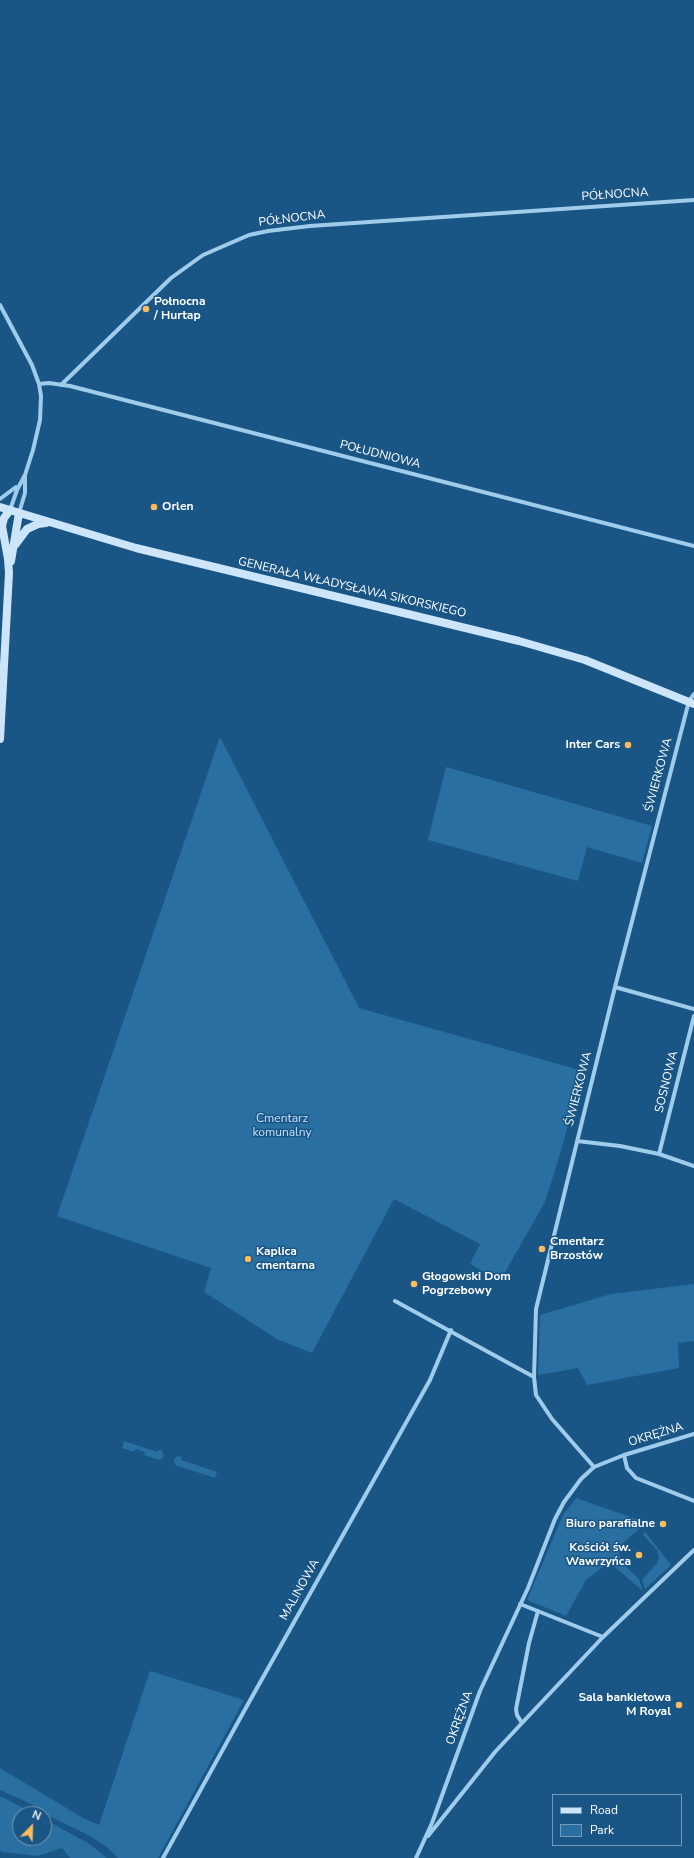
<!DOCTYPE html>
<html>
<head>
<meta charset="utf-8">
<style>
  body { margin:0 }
  #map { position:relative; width:694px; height:1858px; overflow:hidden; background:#1a5685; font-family:"Nunito Sans",sans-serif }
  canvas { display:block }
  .legend { position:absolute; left:552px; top:1794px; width:130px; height:52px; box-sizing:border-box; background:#1a5685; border:1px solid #769ab6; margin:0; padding:5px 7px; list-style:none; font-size:12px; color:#fff }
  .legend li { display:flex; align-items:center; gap:8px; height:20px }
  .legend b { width:20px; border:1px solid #769ab6 }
  .north { position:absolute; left:12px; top:1806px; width:40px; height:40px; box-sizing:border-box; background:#1a5685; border:1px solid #769ab6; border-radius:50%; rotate:23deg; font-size:11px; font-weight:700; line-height:16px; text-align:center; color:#fff }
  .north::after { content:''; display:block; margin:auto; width:14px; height:18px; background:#febb5c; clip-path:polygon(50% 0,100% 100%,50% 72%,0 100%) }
</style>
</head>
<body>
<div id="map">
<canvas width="694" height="1858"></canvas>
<ul class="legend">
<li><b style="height:5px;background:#cce5f9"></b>Road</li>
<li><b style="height:11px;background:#296fa2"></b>Park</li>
</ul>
<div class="north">N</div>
</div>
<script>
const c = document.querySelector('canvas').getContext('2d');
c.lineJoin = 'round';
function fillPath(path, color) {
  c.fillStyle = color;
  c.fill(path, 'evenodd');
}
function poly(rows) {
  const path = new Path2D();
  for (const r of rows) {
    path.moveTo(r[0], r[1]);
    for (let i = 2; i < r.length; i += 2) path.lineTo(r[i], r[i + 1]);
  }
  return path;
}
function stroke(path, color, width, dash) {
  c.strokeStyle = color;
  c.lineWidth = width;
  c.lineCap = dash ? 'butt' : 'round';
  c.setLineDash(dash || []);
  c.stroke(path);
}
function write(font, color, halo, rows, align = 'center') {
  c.font = font + ' "Nunito Sans",sans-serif';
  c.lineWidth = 3;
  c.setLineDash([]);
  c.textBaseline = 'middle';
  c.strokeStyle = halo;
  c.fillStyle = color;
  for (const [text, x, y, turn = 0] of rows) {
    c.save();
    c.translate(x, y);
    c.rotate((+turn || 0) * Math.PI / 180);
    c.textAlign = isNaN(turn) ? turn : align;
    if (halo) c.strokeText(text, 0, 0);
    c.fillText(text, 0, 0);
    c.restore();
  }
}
fillPath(poly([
  [220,737,359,1008,583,1071,560,1154,545,1202,500,1281,470,1264,480,1244,394,1199,312,1353,277,1339,204,1292,211,1268,57,1216],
  [446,767,652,826,642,863,587,847,578,881,428,840],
  [694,1284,694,1341,678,1343,679,1368,587,1385,578,1368,538,1375,540,1315,611,1294],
  [124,1441,157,1452,158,1450,161,1450,163,1453,164,1457,159,1460,144,1455,145,1452,136,1449,134,1452,122,1448],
  [177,1456,182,1457,181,1460,217,1472,215,1478,175,1465,174,1459],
  [576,1498,642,1521,639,1526,640,1528,623,1543,619,1553,622,1563,639,1579,643,1591,609,1562,586,1580,566,1616,527,1600,563,1515],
  [645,1532,671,1565,645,1589,642,1580,657,1563,659,1557,657,1550,643,1535],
  [150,1671,244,1700,158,1858,118,1858,107,1847,86,1834,49,1816,31,1804,0,1790,0,1768,83,1818,99,1825],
  [0,1796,35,1814,20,1814,20,1838,44,1838,44,1819,88,1843,107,1858,70,1858,62,1848,37,1856,3,1852,0,1850]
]), '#296fa2');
stroke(poly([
  [0,305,32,365,39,384,41,396,40,420,33,450,25,475,17,490,10,510],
  [39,384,49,383,70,386,694,546],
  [61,385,171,278,203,255,249,235,268,231,310,226,694,200],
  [0,499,16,487],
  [19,513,25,493,25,475],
  [615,987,694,1009],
  [577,1141,620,1146,659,1154,694,1166],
  [659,1154,694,1016],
  [395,1301,534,1377],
  [624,1455,627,1468,636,1478,694,1501],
  [594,1467,552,1419,536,1395,534,1377,536,1309,615,987,689,701,694,694],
  [520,1604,603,1637],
  [522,1723,517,1715,516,1709,529,1643,538,1611],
  [428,1836,495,1752,522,1723,603,1637,694,1550],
  [163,1858,248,1704,430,1380,451,1330],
  [416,1858,432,1823,480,1691,528,1588,555,1519,564,1502,581,1479,594,1467,624,1455,694,1434]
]), '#a0ccec', 4);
stroke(poly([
  [0,507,136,548,519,641,585,660,694,704],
  [15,545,27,529,38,524,46,523],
  [11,561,19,513],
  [0,739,9,573,8,559,2,526,4,518,10,510]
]), '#cce5f9', 8);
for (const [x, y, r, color] of [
  [146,309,4,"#febb5c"],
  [154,507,4,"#febb5c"],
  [628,745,4,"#febb5c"],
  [542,1249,4,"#febb5c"],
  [248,1259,4,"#febb5c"],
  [414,1284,4,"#febb5c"],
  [663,1524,4,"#febb5c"],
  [639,1555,4,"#febb5c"],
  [679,1705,4,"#febb5c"]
]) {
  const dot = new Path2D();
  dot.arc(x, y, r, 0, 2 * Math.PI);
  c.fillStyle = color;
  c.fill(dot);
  stroke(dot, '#1a5685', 1.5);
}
write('12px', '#fff', '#1a5685', [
  ["PÓŁNOCNA",615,195,-4],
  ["PÓŁNOCNA",292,219,-7],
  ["POŁUDNIOWA",380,455,14],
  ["GENERAŁA WŁADYSŁAWA SIKORSKIEGO",352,588,13],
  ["ŚWIERKOWA",659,775,-75],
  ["SOSNOWA",667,1082,-76],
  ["ŚWIERKOWA",579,1089,-76],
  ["OKRĘŻNA",656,1435,-17],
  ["MALINOWA",300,1590,-61],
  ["OKRĘŻNA",460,1718,-70]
]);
write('bold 12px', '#fff', '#1a5685', [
  ["Połnocna",154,302],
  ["/ Hurtap",154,316],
  ["Orlen",162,507],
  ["Inter Cars",620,745,"right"],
  ["Cmentarz",550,1242],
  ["Brzostów",550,1256],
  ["Kaplica",256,1252],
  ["cmentarna",256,1266],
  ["Głogowski Dom",422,1277],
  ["Pogrzebowy",422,1291],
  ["Biuro parafialne",655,1524,"right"],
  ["Kościół św.",631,1548,"right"],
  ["Wawrzyńca",631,1562,"right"],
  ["Sala bankietowa",671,1698,"right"],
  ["M Royal",671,1712,"right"]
], 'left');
write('12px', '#c5e3f9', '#1a5685', [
  ["Cmentarz",282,1119],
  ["komunalny",282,1133]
]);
</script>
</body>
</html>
